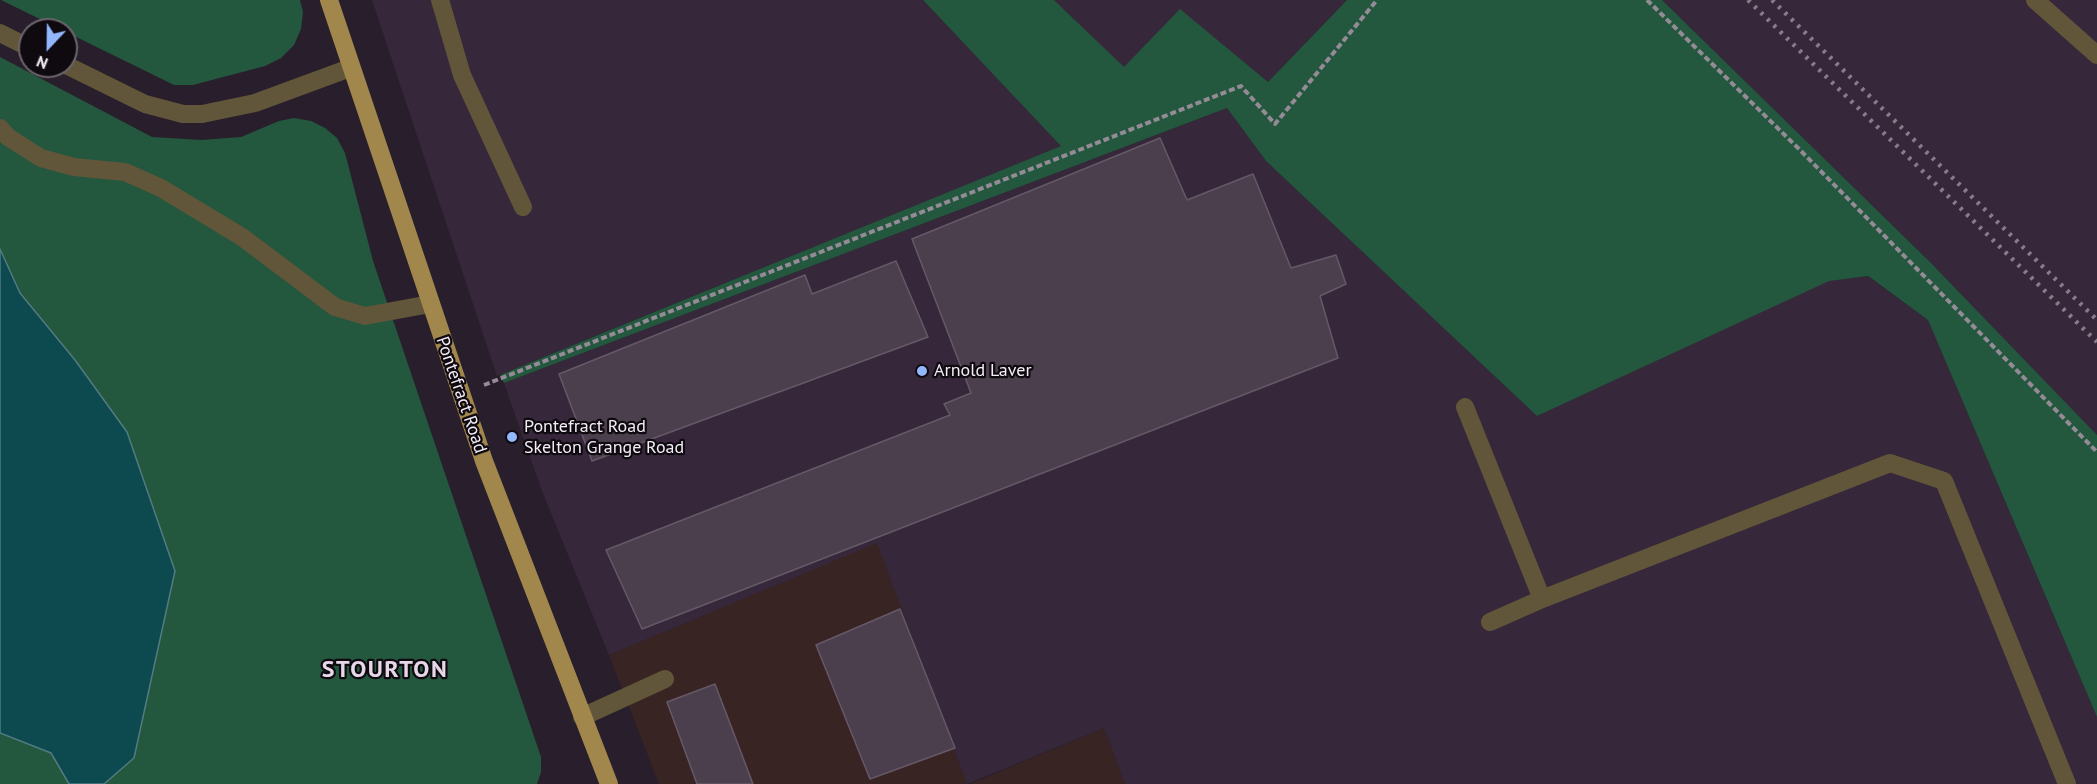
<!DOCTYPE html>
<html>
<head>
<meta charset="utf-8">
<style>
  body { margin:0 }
  #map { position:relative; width:2097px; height:784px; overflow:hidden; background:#291f2c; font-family:"PT Sans",sans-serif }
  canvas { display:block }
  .north { position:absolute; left:18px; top:18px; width:60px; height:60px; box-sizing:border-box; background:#0f0a10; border:2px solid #6b656c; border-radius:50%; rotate:202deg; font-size:16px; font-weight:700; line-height:24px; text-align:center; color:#f4edf6 }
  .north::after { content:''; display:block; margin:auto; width:21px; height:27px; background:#92b7fd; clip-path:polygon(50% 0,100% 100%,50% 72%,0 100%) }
</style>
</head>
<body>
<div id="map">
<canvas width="2097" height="784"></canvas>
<div class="north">N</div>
</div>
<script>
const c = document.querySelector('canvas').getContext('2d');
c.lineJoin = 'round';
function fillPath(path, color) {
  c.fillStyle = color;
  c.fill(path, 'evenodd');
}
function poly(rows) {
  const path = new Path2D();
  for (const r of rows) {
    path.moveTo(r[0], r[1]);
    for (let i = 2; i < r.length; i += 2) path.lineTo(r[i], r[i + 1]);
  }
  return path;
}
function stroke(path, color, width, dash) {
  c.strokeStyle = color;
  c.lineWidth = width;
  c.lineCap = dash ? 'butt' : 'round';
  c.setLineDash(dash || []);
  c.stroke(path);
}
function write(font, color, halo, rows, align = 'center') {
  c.font = font + ' "PT Sans",sans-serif';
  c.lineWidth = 4.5;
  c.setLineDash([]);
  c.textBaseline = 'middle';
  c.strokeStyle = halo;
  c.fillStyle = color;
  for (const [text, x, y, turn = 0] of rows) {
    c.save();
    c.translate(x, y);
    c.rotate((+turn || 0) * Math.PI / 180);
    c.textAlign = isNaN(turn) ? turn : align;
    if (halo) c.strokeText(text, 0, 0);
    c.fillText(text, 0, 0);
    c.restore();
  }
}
fillPath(poly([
  [877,542,967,784,659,784,609,655],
  [1104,728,1125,784,970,784]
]), '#382423');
fillPath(poly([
  [372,0,923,0,1062,146,497,376],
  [1054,0,1347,0,1268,82,1180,10,1124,68],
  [1662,0,2097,0,2097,435,1931,263],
  [1227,108,1266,161,1537,416,1829,280,1867,276,1928,320,2097,717,2097,784,1125,784,1104,728,967,784,877,543,609,655,542,491,504,383]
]), '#36283a');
fillPath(poly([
  [1,0,300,0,303,12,301,29,294,45,281,58,265,66,193,85,174,85],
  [923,0,1054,0,1124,67,1180,9,1268,82,1347,0,1662,0,1931,263,2097,435,2097,717,1928,320,1868,276,1829,281,1537,416,1266,161,1227,108,504,383,500,375,1061,146],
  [0,57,152,137,202,140,241,137,279,121,294,118,311,121,325,128,337,138,345,153,373,261,541,757,541,772,537,784,104,784,134,758,175,571,127,432,75,360,20,293,0,249],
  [0,733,51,753,69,784,0,784]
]), '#23573e');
const water = poly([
  [0,249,20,293,75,360,127,432,175,571,134,758,104,784,69,784,51,753,0,733,0,249]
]);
fillPath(water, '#0c4a50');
stroke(water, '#527b82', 1.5);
const building = poly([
  [1160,138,1187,200,1253,174,1291,268,1336,255,1346,284,1320,296,1338,358,642,629,606,550,950,415,944,404,971,393,912,239,1160,138],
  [896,261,928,337,592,461,559,374,805,275,812,294,896,261],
  [900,609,955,748,870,779,816,645,900,609],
  [715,684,753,784,697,784,667,702,715,684]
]);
fillPath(building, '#4b3f4d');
stroke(building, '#655967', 1.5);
stroke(poly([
  [1647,0,1799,149,2097,452],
  [484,385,1241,86,1275,124,1377,0]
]), '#948b96', 4, [6, 3]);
stroke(poly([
  [440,0,462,75,523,207],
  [2035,0,2097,55],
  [0,33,30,48],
  [66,65,145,104,183,114,202,114,255,103,350,68],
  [0,128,8,137,41,158,74,167,125,172,161,188,242,237,335,307,365,316,430,304],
  [1465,407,1542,599,1890,463,1944,481,2067,784],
  [1490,622,1542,599],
  [582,717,665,679]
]), '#62563a', 18);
stroke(poly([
  [329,0,484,461,609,784]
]), '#a2874c', 18);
stroke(poly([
  [1748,0,2097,342],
  [1772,0,2097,320]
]), '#867d88', 4.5, [3, 6]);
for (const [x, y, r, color] of [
  [922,371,6,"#92b7fd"],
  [512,437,6,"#92b7fd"]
]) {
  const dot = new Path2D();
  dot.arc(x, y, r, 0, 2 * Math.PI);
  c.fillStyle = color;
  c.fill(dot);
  stroke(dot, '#0f0a10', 2);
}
write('18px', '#f4edf6', '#0f0a10', [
  ["Arnold Laver",934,371],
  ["Pontefract Road",524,427],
  ["Skelton Grange Road",524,448]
], 'left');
write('18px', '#f4edf6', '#0f0a10', [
  ["Pontefract Road",461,395,71]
]);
c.letterSpacing = '1.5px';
write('bold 24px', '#e6d8e9', '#0f0a10', [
  ["STOURTON",385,670]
]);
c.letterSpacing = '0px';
</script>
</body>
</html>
